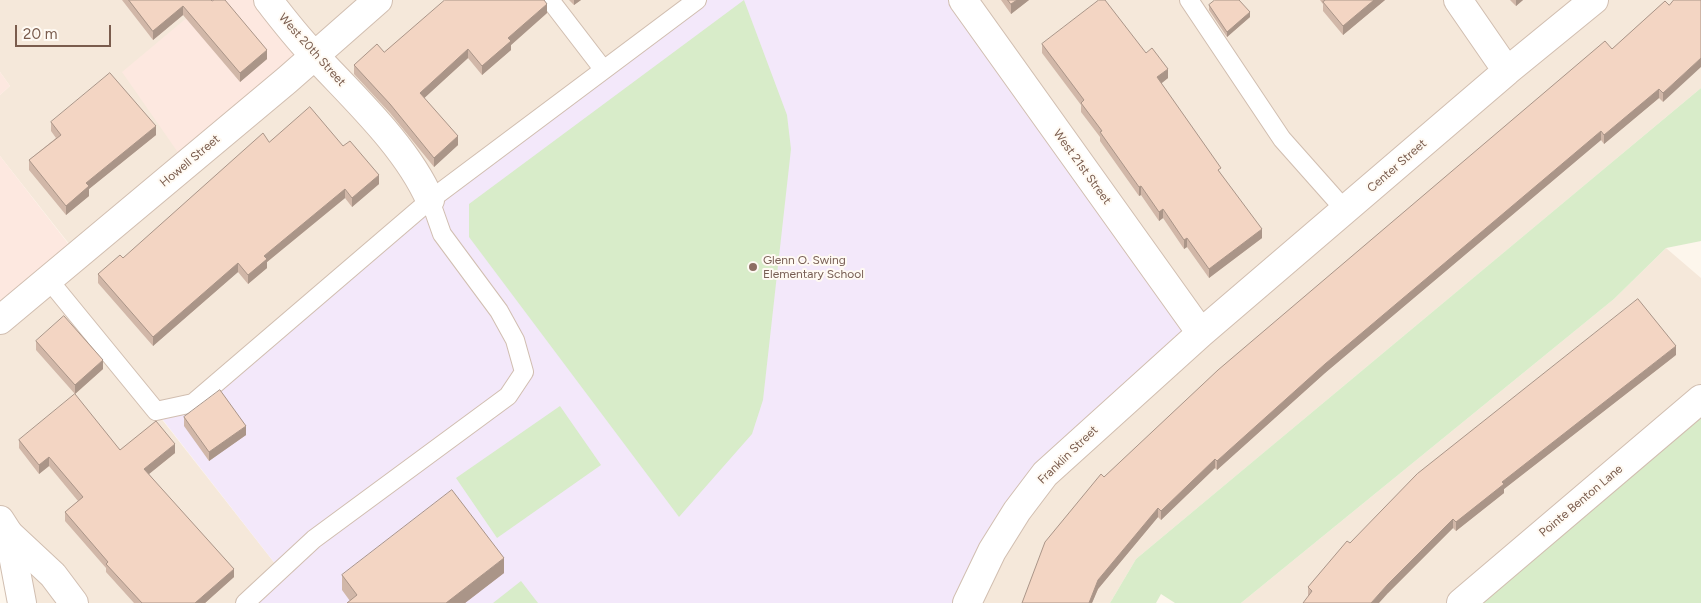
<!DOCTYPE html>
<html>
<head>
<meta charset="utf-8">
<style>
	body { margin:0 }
	#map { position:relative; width:1701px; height:603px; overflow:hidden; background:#fdf6ec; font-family:Figtree,sans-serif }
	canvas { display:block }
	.scale { position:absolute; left:15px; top:25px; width:96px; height:22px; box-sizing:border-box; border:2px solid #7a5c4d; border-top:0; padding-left:6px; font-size:15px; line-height:18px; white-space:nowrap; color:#7a5c4d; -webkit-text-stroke:4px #fffaf3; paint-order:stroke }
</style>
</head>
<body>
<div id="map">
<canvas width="1701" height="603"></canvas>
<div class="scale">20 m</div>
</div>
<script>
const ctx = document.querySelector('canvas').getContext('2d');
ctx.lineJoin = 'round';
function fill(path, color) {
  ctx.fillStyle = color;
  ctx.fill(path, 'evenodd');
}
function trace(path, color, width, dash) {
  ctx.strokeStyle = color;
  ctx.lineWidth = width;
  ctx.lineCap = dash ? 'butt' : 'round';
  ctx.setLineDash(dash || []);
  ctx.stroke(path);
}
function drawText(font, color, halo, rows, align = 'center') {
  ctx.font = font + ' Figtree,sans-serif';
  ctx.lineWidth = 4;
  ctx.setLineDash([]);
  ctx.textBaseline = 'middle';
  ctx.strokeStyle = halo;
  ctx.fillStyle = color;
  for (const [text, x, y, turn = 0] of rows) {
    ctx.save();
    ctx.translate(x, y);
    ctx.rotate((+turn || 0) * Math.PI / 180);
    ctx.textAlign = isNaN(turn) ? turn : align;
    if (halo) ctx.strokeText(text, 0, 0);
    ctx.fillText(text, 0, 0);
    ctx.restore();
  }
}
const residential = new Path2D(`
	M0,0h697l-504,403 -37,9 124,158 -35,33h-223l-22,-83v-200l77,-66 -77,-98v-61l10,-9 -10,-14z
	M963,0h738v88l-565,471 -26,44h-143z
	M1666,248l35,30v121l-240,204h-220l373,-304z`);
const commercial = new Path2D(`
	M208,0h60l45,55 -127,109 -64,-92z
	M0,72l10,14 -10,9z
	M0,156l77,99 -77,64z`);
const education = new Path2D(`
	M697,0h266l238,333 -156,141 -78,129h-722l35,-33 -124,-159 37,-8 237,-203z`);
const green = new Path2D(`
	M744,0l43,115 4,34 -28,251 -11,34 -73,83 -210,-280v-33z
	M1701,88v153l-35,7 -52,51 -373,304h-66l-14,-9 -5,9h-46l26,-44z
	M1701,399v204h-240z
	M560,406l41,59 -104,73 -41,-60z
	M521,581l17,22h-45z`);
const service = new Path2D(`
	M550,0l53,69
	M1189,0l93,139 63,71
	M48,279l108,132 37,-8 237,-203 267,-200
	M245,603l69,-64 194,-143 16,-24 -9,-32 -16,-29 -57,-77 -12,-34`);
const minor = new Path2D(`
	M268,0c15,19 30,39 47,56 39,42 92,91 115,144
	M963,0l238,333
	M1458,0l49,71
	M0,320l287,-240 91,-80
	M9,534l44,41 21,28
	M967,603l25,-52 25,-40 28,-37 156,-141 306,-262 87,-71
	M1461,603l240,-204`);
const tertiary = new Path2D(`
	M0,520l9,14 13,69`);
const wall = new Path2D(`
	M122,0h89l56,59 -27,23 -57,-67 -30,25z
	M569,0h12l-7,5z
	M1001,0h28l-18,14z
	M1320,0h65l-42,35 -20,-24v-7z
	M1510,0h13l-7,6z
	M1665,1l-2,101 -4,-4 -55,46 -3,-4 -276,233 -108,97 -2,-2 -54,52 -3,-3 -60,72 -6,14h-70l82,-126 508,-428z
	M1209,5l41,12 -23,20 -18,-27z
	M547,13l-36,32v5l-29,25 -14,-17 -44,40 34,47 -24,22 -44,-54 -36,-39v-9l30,-13z
	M1042,44l104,9 22,25 -7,5 60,91 41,64 -53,40 -22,-31 -3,2 -21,-31 -4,3 -18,-26 -2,1 -39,-55v-4l-19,-25v-7l-39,-52z
	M51,122l105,13 -67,54v7l-23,19 -37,-45v-10l27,-22 -5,-7z
	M269,142l74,4 36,38 -27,23 -7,-9 -78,64v6l-19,16 -10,-12 -85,74 -55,-63v-9l25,-16z
	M36,341l67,28 -28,25 -39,-44z
	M1676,355l-172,134v4l-48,38 -3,-3 -65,65 -80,3v-9l42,-44z
	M184,417l62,18 -37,26 -25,-35z
	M19,440l101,10 55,3 -26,21 85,103 -29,26h-71l-28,-31v-4l-41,-47v-9l13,-11 -29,-35 -10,8 -20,-26z
	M504,573l-39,30h-118l3,-2 -8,-11v-15z`);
const shadedWall = new Path2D(`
	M574,0h7l-7,5z
	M1017,0h12l-18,14v-10z
	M1374,0h11l-42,35v-9z
	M1516,0h7l-7,6z
	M547,4v9l-36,32v5l-29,25v-9l26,-28z
	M183,6v9l-30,25v-9z
	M1250,12v5l-23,20v-5z
	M468,49v9l-48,44v-9z
	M267,50v9l-27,23v-9z
	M1701,58v9l-38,35v-9z
	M1168,69v9l-11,9v-10z
	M1659,89v9l-55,46v-9z
	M156,126v9l-67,54v7l-23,19v-9l20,-23z
	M1601,131v9l-276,233 -108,97v-9l108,-97z
	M458,136v9l-24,22v-9z
	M379,175v9l-27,23v-9z
	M1141,186v9l-2,1v-9z
	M345,189v9l-78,64v6l-19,16v-9l16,-19z
	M1163,209v9l-4,3v-9z
	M1262,229v9l-53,40v-9z
	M1187,238v9l-3,2v-9z
	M238,263v9l-85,74v-9z
	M1676,346v9l-172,134v4l-48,38v-9l46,-40z
	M103,360v9l-28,25v-9z
	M246,426v9l-37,26v-9z
	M175,444v9l-31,25v-9z
	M49,457v9l-10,8v-9z
	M1215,459v9l-54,52v-9z
	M1158,508v9l-60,72 -6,14h-3l9,-23z
	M1453,519v9l-65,65 -9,10h-8l17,-19z
	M504,558v15l-39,30h-19z
	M234,569v8l-29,26h-10z`);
const building = new Path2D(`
	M129,0h82l1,1 2,-1h11l42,50 -27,23 -57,-67 -30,25z
	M445,0h99l3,4 -39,34 3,3 -29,25 -14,-17 -48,44 38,43 -24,22 -44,-54 -36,-39 23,-21 7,8z
	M1008,0h9l-6,4z
	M1099,0h6l41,53 6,-5 16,21 -11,8 64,91 -3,2 44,59 -53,40 -22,-31 -3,2 -21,-31 -4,3 -18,-26 -2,1 -39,-55 2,-1 -21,-28 3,-3 -42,-56z
	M1215,0h24l11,12 -23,20 -18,-27z
	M1326,0h48l-31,26 -20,-24z
	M1674,0h27v58l-38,35 -4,-4 -55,46 -3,-4 -276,233 -108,97 -2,-2 -54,52 -3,-3 -60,72 -9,23h-67l23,-61 56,-68 3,3 114,-107 387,-329 7,8 53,-48 4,4z
	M110,73l46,53 -70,57 3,3 -23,20 -37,-46 32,-25 -10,-13z
	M310,107l33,39 7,-5 29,34 -27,23 -7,-9 -81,67 3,3 -19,16 -10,-12 -85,74 -55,-63 22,-19 3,3 140,-125 6,9z
	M1638,299l38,47 -174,136 2,2 -48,38 -3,-3 -65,65 -17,19h-68l9,-12 -4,-4 39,-46 3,2 67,-69z
	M64,316l39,44 -28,25 -39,-44z
	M220,390l26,36 -37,26 -25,-35z
	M75,394l45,56 36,-29 19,23 -31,25 90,100 -39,34h-53l-36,-39 2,-2 -43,-50 18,-15 -34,-40 -10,8 -20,-25z
	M452,490l52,68 -58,45h-99l10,-8 -15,-20z`);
const markers = [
	[753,267,5,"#8d6e63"]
];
const streetNames = [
	["West 20th Street",312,50,48],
	["Howell Street",190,161,-40],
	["Center Street",1397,166,-41],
	["West 21st Street",1082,167,54],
	["Franklin Street",1068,455,-44],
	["Pointe Benton Lane",1581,501,-40]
];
const educationNames = [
	["Glenn O. Swing",763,260],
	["Elementary School",763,274]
];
fill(residential, '#f5e8da');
fill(commercial, '#fde8e0');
fill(education, '#f3e8fa');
fill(green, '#d8ecc9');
trace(service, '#d1beb0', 20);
trace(minor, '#d1beb0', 30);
trace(tertiary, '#d1beb0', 30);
trace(service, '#fff', 18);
trace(minor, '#fff', 28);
trace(tertiary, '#fff', 28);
fill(wall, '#d1b7a8');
fill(shadedWall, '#aa9588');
fill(building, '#f3d5c3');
trace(building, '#aa9588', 1);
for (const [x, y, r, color] of markers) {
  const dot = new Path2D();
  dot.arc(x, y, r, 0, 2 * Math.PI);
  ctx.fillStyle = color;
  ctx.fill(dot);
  trace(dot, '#fffaf3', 2);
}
drawText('12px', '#7a5c4d', '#fffaf3', streetNames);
drawText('12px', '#785e54', '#fffaf3', educationNames, 'left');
</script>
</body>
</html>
